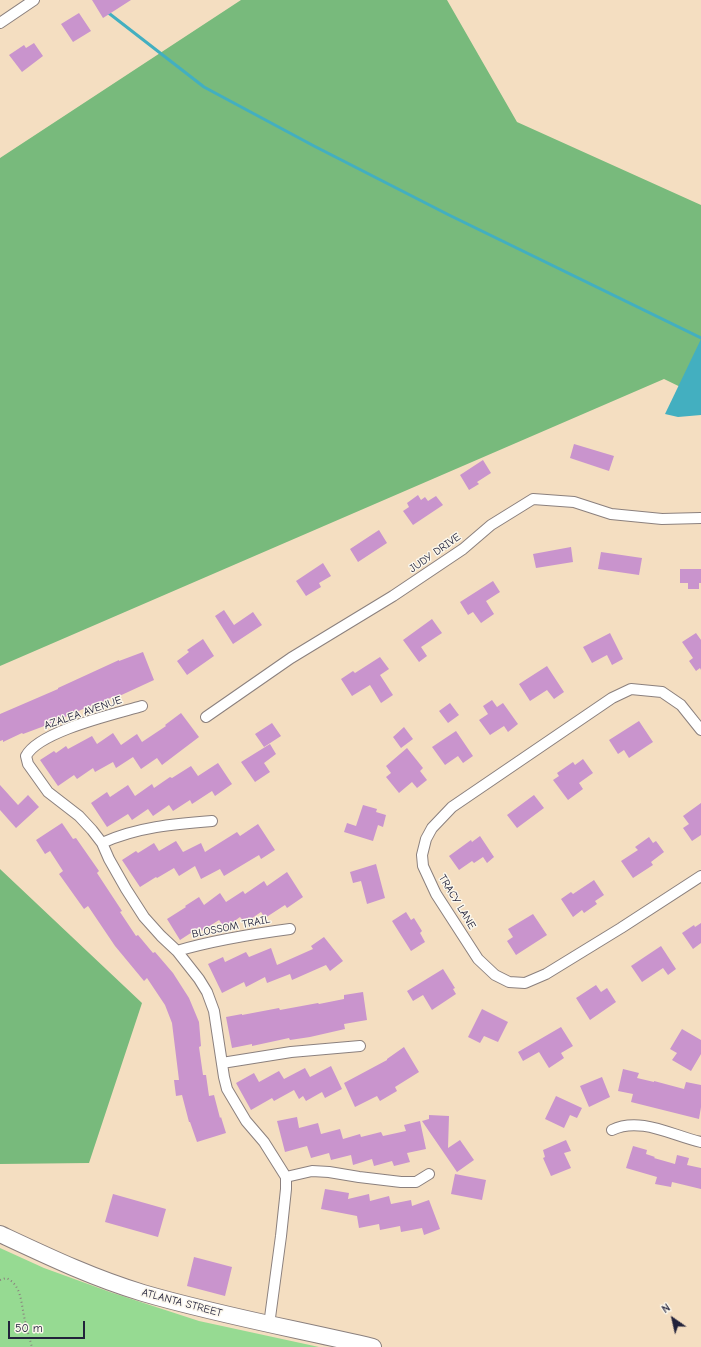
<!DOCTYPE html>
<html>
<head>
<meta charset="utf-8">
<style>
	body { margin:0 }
	#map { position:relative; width:701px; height:1347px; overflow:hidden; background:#f4dec1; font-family:"Comic Neue",sans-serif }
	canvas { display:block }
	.north { position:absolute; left:653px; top:1299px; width:40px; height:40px; -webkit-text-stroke:3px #fbf7ec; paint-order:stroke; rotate:326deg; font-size:11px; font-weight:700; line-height:16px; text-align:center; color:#22223b }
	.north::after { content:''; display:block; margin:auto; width:14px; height:18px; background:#22223b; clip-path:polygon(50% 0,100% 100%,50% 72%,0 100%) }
	.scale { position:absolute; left:8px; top:1321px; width:77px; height:18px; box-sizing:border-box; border:2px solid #22223b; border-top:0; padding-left:5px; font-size:12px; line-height:14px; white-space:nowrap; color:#22223b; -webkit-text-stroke:3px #fbf7ec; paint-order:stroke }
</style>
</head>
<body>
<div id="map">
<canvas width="701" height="1347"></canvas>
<div class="north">N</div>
<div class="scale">50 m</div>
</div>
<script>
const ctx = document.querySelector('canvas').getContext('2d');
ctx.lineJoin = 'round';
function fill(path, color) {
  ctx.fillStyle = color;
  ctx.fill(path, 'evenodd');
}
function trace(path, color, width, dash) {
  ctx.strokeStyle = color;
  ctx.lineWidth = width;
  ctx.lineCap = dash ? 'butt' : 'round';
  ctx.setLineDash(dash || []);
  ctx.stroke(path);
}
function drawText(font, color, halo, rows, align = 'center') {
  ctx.font = font + ' "Comic Neue",sans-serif';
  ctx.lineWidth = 3;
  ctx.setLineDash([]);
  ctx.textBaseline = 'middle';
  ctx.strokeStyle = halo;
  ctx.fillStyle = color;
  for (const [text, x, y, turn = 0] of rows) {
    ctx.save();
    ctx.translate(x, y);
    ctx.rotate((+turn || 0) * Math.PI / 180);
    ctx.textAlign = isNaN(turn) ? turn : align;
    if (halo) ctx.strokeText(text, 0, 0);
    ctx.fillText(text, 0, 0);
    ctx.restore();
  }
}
const green = new Path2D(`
	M0,1248l44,20 66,24 89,29 120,26h-319z`);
const forest = new Path2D(`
	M241,0h206l70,122 184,83v192l-37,-18 -664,287v-508z
	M0,869l142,134 -53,160 -89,1z`);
const water = new Path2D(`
	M701,339v76l-23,2 -13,-3z`);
const stream = new Path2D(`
	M106,11l98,76 110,59 135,69 252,123`);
const building = new Path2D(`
	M92,0h39l-28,18z
	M79,13l12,18 -18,11 -12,-18z
	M34,43l9,13 -21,16 -13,-17 15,-10 2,3z
	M574,444l40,12 -5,15 -39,-13z
	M483,460l8,13 -14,9 2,2 -10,6 -9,-15z
	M418,495l3,5 4,-3 3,4 8,-5 7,9 -30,20 -10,-14 6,-4 -2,-4z
	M379,530l8,13 -29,19 -8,-13z
	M571,547l2,15 -37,6 -3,-14z
	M601,552l41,6 -3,17 -41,-6z
	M323,563l8,13 -12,7 2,4 -15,9 -10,-15z
	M680,569h21v14h-2v6h-11v-6h-8z
	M493,581l7,11 -14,9 8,13 -13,9 -8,-11 -5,3 -8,-13z
	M224,610l10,15 19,-13 9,13 -29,19 -18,-28z
	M432,619l10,14 -21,14 6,9 -8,6 -16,-22z
	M610,633l13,26 -11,6 -5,-10 -15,8 -9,-16z
	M696,633l5,7v30l-1,-2 -4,3 -7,-10 4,-3 -11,-16z
	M203,639l11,17 -27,19 -10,-14 12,-9 -2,-2z
	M143,652l11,28 -39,18 -1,-2 -21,11 -1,-2 -45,20 -24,9 -1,-1 -19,9v-2l-3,1v-27l58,-25v-1l61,-28v1z
	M380,657l9,12 -9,6 13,20 -12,8 -11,-18 -18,11 -11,-17 12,-8 2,2z
	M547,666l17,26 -10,7 -7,-9 -17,11 -11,-17z
	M492,700l5,7 6,-4 15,21 -10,8 -4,-6 -14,9 -11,-15 9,-6 -5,-8z
	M450,703l9,12 -11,8 -9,-12z
	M181,713l18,24 -37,28 -5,-7 -16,11 -8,-12 -17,11 -3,-6 -18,10 -2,-4 -16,11 -3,-4 -16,11 -18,-26 14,-9 2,2 10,-7 2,3 24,-13 5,8 16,-11 8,12 16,-11 5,8 24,-16 -1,-1z
	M639,721l14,21 -24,16 -5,-8 -6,4 -9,-14z
	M272,723l9,13 -17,11 -9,-13z
	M404,727l9,12 -12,9 -8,-11z
	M456,731l17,25 -10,7 -5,-7 -13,9 -13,-18z
	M270,744l6,10 -12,9 6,9 -15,10 -14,-20z
	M407,748l16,20 -3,3 7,9 -10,8 -5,-6 -13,11 -13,-16 5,-4 -5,-7z
	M583,759l10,14 -14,10 4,6 -15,11 -15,-20 6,-4 -2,-3 16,-11 2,3z
	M218,763l14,21 -17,12 -3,-5 -20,13 -2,-4 -17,11 -4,-6 -16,11 -5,-7 -16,11 -4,-6 -21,13 -16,-24 16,-11 3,5 18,-12 7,11 17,-12 2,4 16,-11 2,1 19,-12 7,10z
	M0,785l18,20 10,-10 11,12 -23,21 -16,-18z
	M534,795l10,13 -27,20 -10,-13z
	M701,803v32l-9,6 -9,-13 6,-4 -6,-8z
	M363,805l14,4 -1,3 10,3 -3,12 -5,-2 -5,16 -29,-9 3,-9 9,3z
	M62,823l11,16 3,-1 23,33 -2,2 25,38 -2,1 16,24 2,-1 15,18 2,-1 18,21 16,25 10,24 2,24 -2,1 4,28h3l3,21 5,-1 6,23 1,-1 5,16 -29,9 -7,-20h-1l-7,-27 -6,1 -2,-16h5l-7,-57 -7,-18 -18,-27 -3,3 -29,-35 -27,-40 -4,3 -25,-35 4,-3 -13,-20 -5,3 -9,-14z
	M258,824l17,26 -14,9 -2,-4 -35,21 -4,-7 -19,10 -6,-13 -16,10 -5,-8 -17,10 -1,-1 -16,10 -18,-27 14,-9 2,2 16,-10 5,8 17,-10 7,11 18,-9 4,9 32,-20 3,4z
	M480,836l14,21 -7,6 -4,-6 -9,6 -2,-2 -13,9 -10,-14 22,-16 1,2z
	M649,837l4,6 3,-2 8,11 -13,10 2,3 -20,13 -12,-17 17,-11 -3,-3z
	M376,864l9,34 -18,6 -6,-23 -8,2 -3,-11z
	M287,872l16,25 -16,11 -2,-3 -20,13 -4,-6 -16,11 -5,-6 -15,11 -6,-8 -17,11 -2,-4 -20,13 -13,-21 19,-12 -1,-1 14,-9 5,8 16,-12 6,9 17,-11 2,3 19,-13 3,5z
	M594,880l10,15 -9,6 2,3 -13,9 -2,-3 -9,7 -12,-18 10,-7 2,2z
	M406,912l5,8 3,-2 8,13 -2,2 5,9 -14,9 -19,-30z
	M533,914l14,21 -31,20 -9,-14 6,-4 -5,-8z
	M701,923v20l-8,6 -11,-16 12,-8 1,2z
	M324,937l19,24 -13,10 -4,-6 -34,15 -2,-6 -23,9 -2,-6 -19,10 -2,-5 -22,11 -14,-29 15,-7 2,5 21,-10 3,5 22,-9 6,17 36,-16 -2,-3z
	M661,946l15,23 -8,6 -5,-7 -21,14 -11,-16z
	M443,969l12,19 -2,1 3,5 -24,16 -9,-15 -10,6 -6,-10z
	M596,985l5,7 6,-4 9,14 -26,18 -14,-22z
	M363,992l4,28 -23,4 1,5 -35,8 -20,3 -1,-2 -37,8v-2l-20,4 -6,-31 16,-3v1l37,-7 1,2 38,-7 1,1 25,-5v-4z
	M482,1009l26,13 -10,20 -14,-6 -4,7 -12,-6z
	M561,1027l12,19 -12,7 3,5 -15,10 -10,-16 -16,9 -5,-9z
	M682,1029l19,11v14l-10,17 -19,-11 5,-7 -7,-4z
	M404,1047l15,25 -24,15 2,4 -17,10 -3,-5 -22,11 -11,-24 43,-23v-1z
	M331,1066l11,23 -17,9 -3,-6 -16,9 -3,-5 -4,3 -5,-9 -20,11 -2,-3 -21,12 -15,-27 18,-10 5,9 20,-11 5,8 21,-11 5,9z
	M623,1069l16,4 -2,5 17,4v-1l30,8 2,-7 15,3v22l-2,12 -68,-17 2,-8 -15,-3z
	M602,1077l8,20 -21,10 -9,-21z
	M556,1096l26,12 -5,10 -7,-3 -6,13 -19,-9z
	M429,1115l20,1 -1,32 12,-8 14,20 -17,12 -35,-51 7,-2z
	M297,1117l2,11 19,-5 3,11 19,-5 3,10 17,-5 1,3 20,-5 2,4 23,-5 -2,-6 16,-4 6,28 -19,4 3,9 -16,4 -2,-5 -18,5 -2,-7 -19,6 -2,-10 -20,5 -2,-7 -18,5 -4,-12 -22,6 -8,-31z
	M566,1140l5,11 -7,2 7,15 -20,8 -8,-18 2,-1 -2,-7z
	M633,1146l14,4 -1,4 9,3 -1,1 21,6 2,-9 12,3 -2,7 14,3v21l-29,-7 -1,5 -16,-3 2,-7 -31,-9z
	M455,1174l31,6 -4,20 -31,-6z
	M325,1189l24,4 -1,6 21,-5 1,7 19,-5 2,8 20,-4 1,6 17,-6 11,29 -16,6 -2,-7 -21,4 -1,-6 -20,4 -1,-6 -20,4 -2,-12 -36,-7z
	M113,1194l53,15 -8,28 -53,-15z
	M194,1257l38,10 -7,29 -38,-10z`);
const path = new Path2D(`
	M0,1280l6,-2c15,6 15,24 18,38 2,10 5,21 8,31`);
const street = new Path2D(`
	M0,23l34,-23
	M142,706c-27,8 -103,25 -116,50l2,8 20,28 31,24 13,14 10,13 7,16 17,30 18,28 17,19 16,15 22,28 8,13 7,19 10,66 3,12 19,32 18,21 22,35v12l-5,47 -12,89
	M206,717l85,-59 102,-62 70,-47 28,-24 42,-26 41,3 37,12 51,5 39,-1
	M701,730l-20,-25 -19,-13 -31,-3 -19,9 -160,109 -20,21 -6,11 -4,16 1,11 13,28 42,65 17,16 14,7 16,1 21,-9 75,-46 80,-52
	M102,843c35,-16 72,-19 110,-22
	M177,951c37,-11 75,-17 113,-22
	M222,1063l69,-11 69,-6
	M612,1130c28,-14 61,6 89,12
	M286,1177l26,-6 17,1 30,5 42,5h15l13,-8`);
const primary = new Path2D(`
	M0,1234c47,22 93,44 143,59 75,22 153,36 230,54`);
const streetNames = [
	["JUDY DRIVE",435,553,-35],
	["AZALEA AVENUE",83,713,-19],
	["TRACY LANE",457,902,59],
	["BLOSSOM TRAIL",231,927,-11],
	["ATLANTA STREET",182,1303,15]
];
fill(green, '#96da92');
fill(forest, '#78ba7c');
fill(water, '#43afc0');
trace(stream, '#43afc0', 3);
fill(building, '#c994cd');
trace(street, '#8b807e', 12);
trace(primary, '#8b807e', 18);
trace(path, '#8b807e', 2, [1, 3]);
trace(street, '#fff', 10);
trace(primary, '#fff', 16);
drawText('11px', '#22223b', '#fbf7ec', streetNames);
</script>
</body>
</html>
